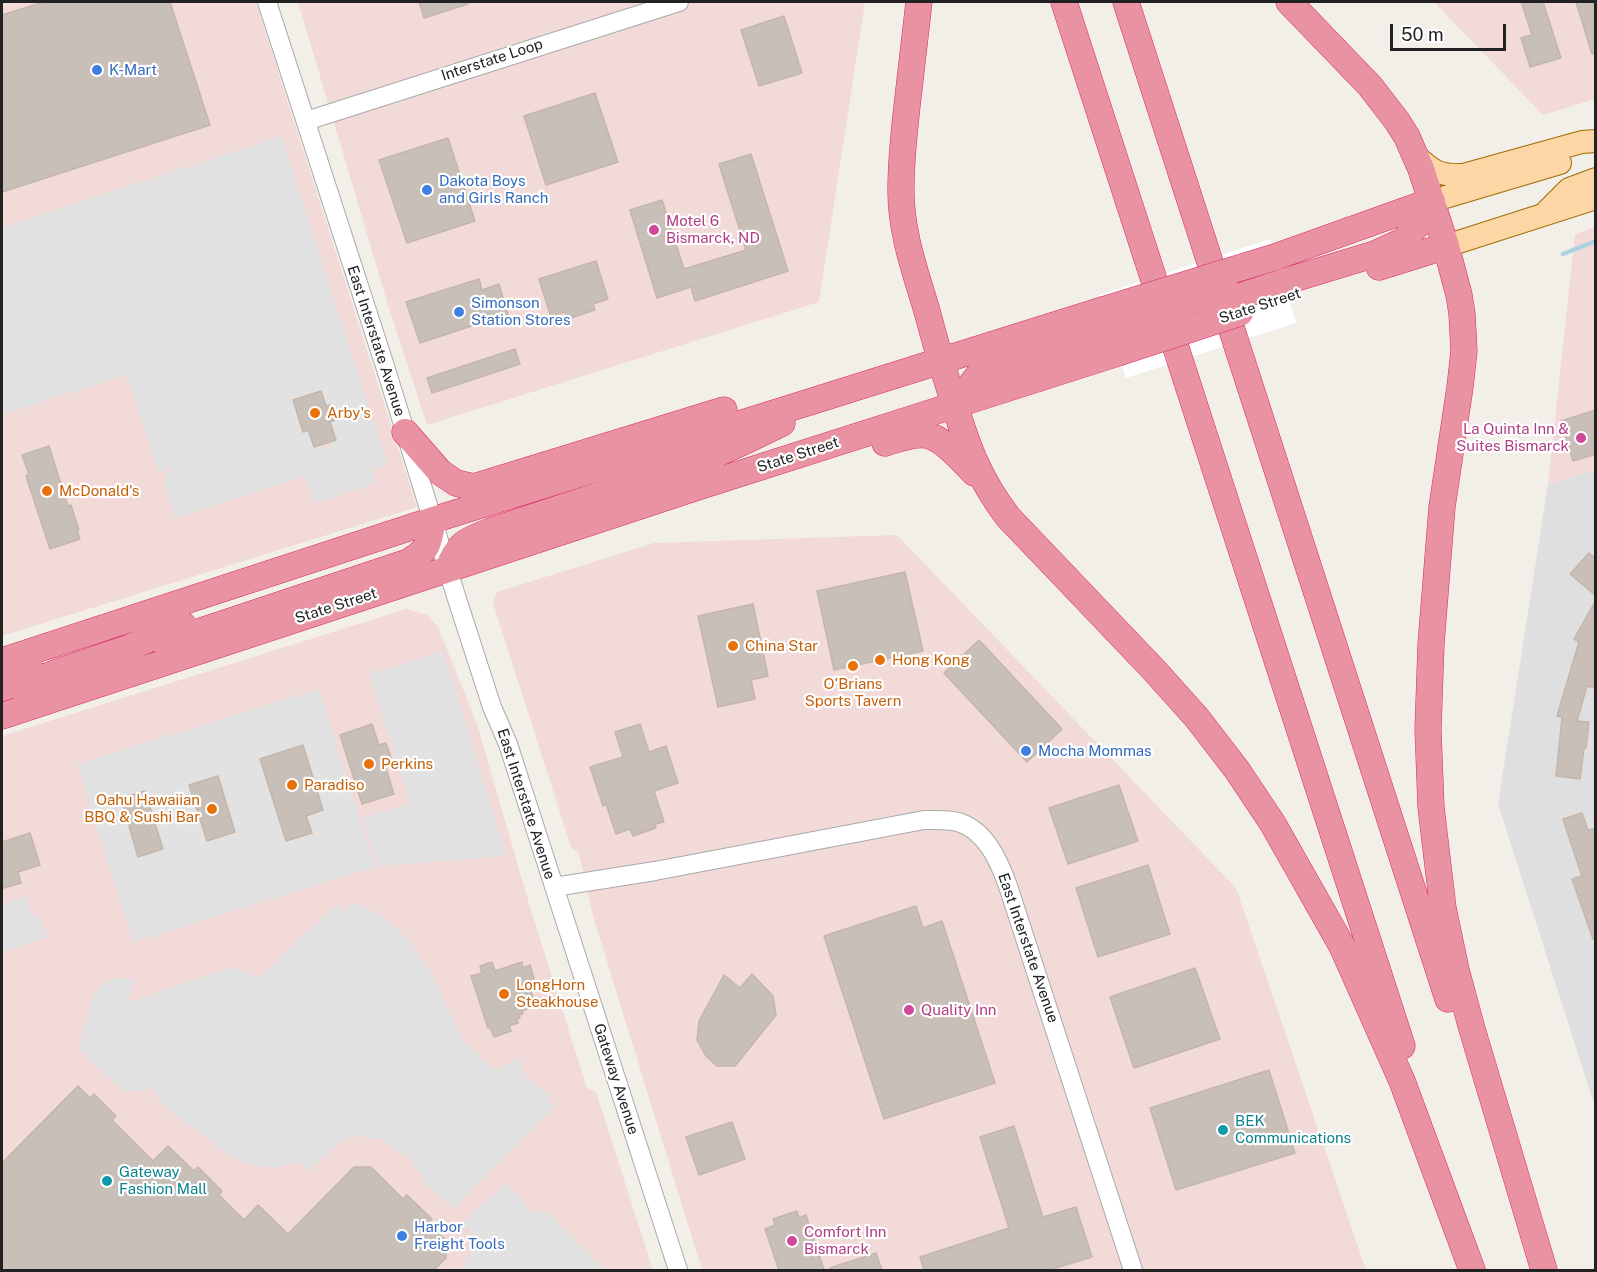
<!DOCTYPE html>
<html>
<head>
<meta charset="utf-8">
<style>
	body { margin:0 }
	#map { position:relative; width:1597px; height:1272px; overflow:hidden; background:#f2efe9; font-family:"Public Sans",sans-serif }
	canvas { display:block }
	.frame { position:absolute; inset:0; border:3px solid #222; pointer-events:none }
	.scale { position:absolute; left:1390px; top:24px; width:116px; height:27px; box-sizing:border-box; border:3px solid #222; border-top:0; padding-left:8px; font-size:18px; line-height:21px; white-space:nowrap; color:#222; -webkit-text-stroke:4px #fff; paint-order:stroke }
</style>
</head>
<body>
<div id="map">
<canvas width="1597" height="1272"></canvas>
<div class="frame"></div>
<div class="scale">50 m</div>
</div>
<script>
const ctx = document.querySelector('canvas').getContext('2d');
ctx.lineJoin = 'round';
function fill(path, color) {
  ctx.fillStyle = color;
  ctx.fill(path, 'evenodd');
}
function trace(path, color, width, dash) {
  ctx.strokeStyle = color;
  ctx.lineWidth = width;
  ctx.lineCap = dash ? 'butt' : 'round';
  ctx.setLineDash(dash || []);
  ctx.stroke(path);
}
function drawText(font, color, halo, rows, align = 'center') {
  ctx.font = font + ' "Public Sans",sans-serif';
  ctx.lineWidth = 4.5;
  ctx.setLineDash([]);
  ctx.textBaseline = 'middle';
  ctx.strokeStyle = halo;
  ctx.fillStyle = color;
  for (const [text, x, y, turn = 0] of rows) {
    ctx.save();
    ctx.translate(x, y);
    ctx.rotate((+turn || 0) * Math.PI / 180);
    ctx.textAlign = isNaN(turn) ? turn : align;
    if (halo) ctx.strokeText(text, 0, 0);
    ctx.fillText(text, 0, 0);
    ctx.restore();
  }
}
const residential = new Path2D(`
	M1595,470v637l-97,-303 50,-320z`);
const commercial = new Path2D(`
	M2,2h254l161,505 -415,129z
	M298,2h567l-46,300 -392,123 -38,-117z
	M1434,2h161v97l-52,16z
	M1595,227v243l-47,14 27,-250z
	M897,535l339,353 130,382h-664l-109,-354 -14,-62 -8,-7 -78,-244 4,-11 157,-49z
	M406,609l21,6 11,12 39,97 53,183 57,181 9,4 57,178h-651v-534z`);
const parking = new Path2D(`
	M281,136l107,329 -16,5 4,13 -61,20 -10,-27 -130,42 -12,-39 7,-10 -1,-4 -8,8 -4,-4 -30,-95 -125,41v-187zM321,391l5,15 4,-1 5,15 -4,2 5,18 -6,2 1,5 -6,2 -3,-5 -8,3 -6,-17 -5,1 -10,-31z
	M443,651l64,205 -129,10 -16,-48 48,-15 -41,-129z
	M319,689l56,178 -242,75 -56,-178zM303,745l20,65 -17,6 5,17 -25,8 -26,-82zM218,776l17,56 -28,9 -17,-56zM145,791l18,58 -24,8 -18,-59z
	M26,897l5,14 12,12 5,14 -46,15v-48z
	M339,902l3,9 13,-9 25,13 27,23 25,36 29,63 34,34 24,-14 6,18 15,14 11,5 -5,7 11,4 -103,104 -31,-27 -3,-12h-6l-2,-9 -30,-22 -23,-3 -16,3 -36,33 -6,-10 -28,6 -24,-4 -20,-9 -66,-49 -11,-17 -27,3 -47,-43 15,-53 12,-14 19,-5 11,3 -8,23 106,-36 26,11z
	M507,1182l23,29 18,1 57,58h-145l19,-31 -16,-16z`);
const pier = new Path2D(`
	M1270,239l26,84 -170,55 -27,-83z`);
const stream = new Path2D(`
	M1563,254l33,-13`);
const building = new Path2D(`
	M44,2h126l40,123 -208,67v-177z
	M419,2h49v2l-44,14z
	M1530,2h13l18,56 -31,9 -9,-29 11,-3 -10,-31z
	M1576,2h16l4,10v41l-4,1z
	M784,16l18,57 -43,13 -18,-56z
	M595,93l23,69 -72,23 -22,-69z
	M448,138l27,83 -68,22 -28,-83z
	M751,154l37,117 -93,30 -4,-14 -34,11 -27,-88 32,-10 22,69 62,-19 -27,-86z
	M596,261l12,38 -15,5 2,6 -27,9 -3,-7 -14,5 -12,-38z
	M479,279l3,11 17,-6 9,30 -88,29 -14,-41z
	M515,349l5,15 -88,29 -5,-15z
	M321,391l5,15 4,-1 5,15 -5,2 6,18 -22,7 -6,-17 -5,2 -10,-32z
	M1596,410v44l-23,7 -12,-40z
	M49,446l19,60 3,-1 8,25h-2l3,9 -30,10 -24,-73 3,-1 -7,-20z
	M1589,553l7,6v37l-26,-22z
	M905,572l18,79 -89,19 -17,-79z
	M1596,600v88l-9,-2 -10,35 12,1 -3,26h-2l-4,31 -24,-3 6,-59 -5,-1 22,-74 -5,-3z
	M753,604l15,72 -17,4 4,19 -37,8 -20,-91z
	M979,640l83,89 -35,33 -83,-89z
	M372,724l7,21 7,-2 7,20 -8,2 9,29 -32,10 -22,-69z
	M640,724l9,28 17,-6 12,37 -24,8 10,31 -9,2 1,4 -23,8 -3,-7 -14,5 -10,-30 -3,2 -13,-39 33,-10 -8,-25z
	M303,745l20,65 -17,6 6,17 -26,8 -26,-82z
	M218,776l17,56 -28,9 -18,-56z
	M1119,785l19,56 -70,23 -19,-56z
	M145,791l18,58 -25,8 -17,-59z
	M1582,813l6,17 8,-2v110l-3,1 -21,-60 10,-3 -19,-57z
	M30,833l10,32 -22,7 3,11 -17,5 -2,-8v-38z
	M1148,865l22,69 -72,23 -22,-69z
	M916,906l7,22 19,-7 53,162 -111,36 -60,-183z
	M492,962l3,9 27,-9 1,6 7,-3 5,17 -6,2 6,20 -9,3 1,2 -5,2 1,3 -4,1 1,3 -3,1 1,4 -9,3 2,5 -17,6 -4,-10 -2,1 -17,-52 11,-3 -2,-7z
	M1195,968l25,71 -86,29 -24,-71z
	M752,974l21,22 3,19 -41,51h-18l-11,-10 -9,-16 2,-19 25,-46 16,13z
	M1269,1070l26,83 -119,37 -26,-82z
	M78,1086l12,12 4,-4 22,22 -4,4 41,41 15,-15 26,25 4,-4 24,24 -3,4 25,25 14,-15 30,29 66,-67h17l32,32 4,-4 25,24 -4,4 17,16 1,19 -12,12h-432v-107z
	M732,1122l13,37 -46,16 -13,-38z
	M1014,1126l29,91 33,-10 16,50 -43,13h-125l-4,-13 89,-29 -29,-91z
	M797,1211l2,7 7,-3 18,55h-45l-14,-41 10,-4 -2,-6z
	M876,1253l6,17h-51l-1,-2z`);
const minor = new Path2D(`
	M267,2l117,361 73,236 35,108 16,37 170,526
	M306,121l373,-119
	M554,887l101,-16 269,-51c11,0 23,-1 34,2 27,8 40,37 49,61l126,387`);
const major = new Path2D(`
	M1415,155c18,16 23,21 48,20l119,-33 14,-1
	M1432,201l128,-38
	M1547,211l22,-22 27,-10
	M1446,246l150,-48`);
const highway = new Path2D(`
	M919,2c-4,34 -8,69 -12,104 -3,27 -6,54 -6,81 -1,43 14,84 26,124 8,31 17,61 27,92 14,45 25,76 54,114l146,153 43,48 40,52 36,54 69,122 60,135 70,189
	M1064,2l338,1044
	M1126,2l322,997
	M1289,2l81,84 27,35 10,16 14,32 25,77 13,49 3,19 2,37 -4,36 -18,120 -11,137 -3,86 3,77 12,101 13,62 16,59 72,241
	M1275,257l157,-56
	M1379,267l67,-21
	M1283,282l92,-28 28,-13 19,-21 10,-19
	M955,405l25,-32 15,-8 115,-36
	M405,432l35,40 16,11 18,4 250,-77
	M885,443c13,-4 28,-10 41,-8 16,2 37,26 48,38
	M448,569c10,-27 20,-29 45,-39l204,-67 48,-22 37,-18
	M167,646l34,-15 207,-69c22,-13 20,-18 25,-42
	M2,661l431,-141 670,-210
	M2,688c16,-5 20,-8 27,-24
	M26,696l12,-16 22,-9 68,-23 55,-23
	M2,716l699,-230 417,-133`);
const highwayBridge = new Path2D(`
	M1210,306l73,-24
	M1103,310l172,-53
	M1110,329l116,-39
	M1118,353l122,-40`);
const markers = [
	[97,70,6,"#3f7fe0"],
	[427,190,6,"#3f7fe0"],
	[654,230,6,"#d1479c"],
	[459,312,6,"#3f7fe0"],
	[315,413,6,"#e8710a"],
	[1581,438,6,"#d1479c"],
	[47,491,6,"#e8710a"],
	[733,646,6,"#e8710a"],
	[880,660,6,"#e8710a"],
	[853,666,6,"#e8710a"],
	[1026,751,6,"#3f7fe0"],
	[369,764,6,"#e8710a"],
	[292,785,6,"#e8710a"],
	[212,809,6,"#e8710a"],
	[504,994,6,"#e8710a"],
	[909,1010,6,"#d1479c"],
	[1223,1130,6,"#0f9aa8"],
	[107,1181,6,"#0f9aa8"],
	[402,1236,6,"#3f7fe0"],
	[792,1241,6,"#d1479c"]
];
const streetNames = [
	["Interstate Loop",492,60,-18],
	["State Street",1260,306,-18],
	["East Interstate Avenue",376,341,72],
	["State Street",798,455,-18],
	["State Street",336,606,-18],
	["East Interstate Avenue",526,804,72],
	["East Interstate Avenue",1028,948,71],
	["Gateway Avenue",616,1079,72]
];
const shopNames = [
	["K-Mart",109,70],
	["Dakota Boys",439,181],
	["and Girls Ranch",439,198],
	["Simonson",471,303],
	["Station Stores",471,320],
	["Mocha Mommas",1038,751],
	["Harbor",414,1227],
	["Freight Tools",414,1244]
];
const hotelNames = [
	["Motel 6",666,221],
	["Bismarck, ND",666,238],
	["La Quinta Inn &",1569,429,"right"],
	["Suites Bismarck",1569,446,"right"],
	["Quality Inn",921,1010],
	["Comfort Inn",804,1232],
	["Bismarck",804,1249]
];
const foodNames = [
	["Arby's",327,413],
	["McDonald's",59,491],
	["China Star",745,646],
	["Hong Kong",892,660],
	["O'Brians",853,684,"center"],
	["Sports Tavern",853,701,"center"],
	["Perkins",381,764],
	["Paradiso",304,785],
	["Oahu Hawaiian",200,800,"right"],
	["BBQ & Sushi Bar",200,817,"right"],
	["LongHorn",516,985],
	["Steakhouse",516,1002]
];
const cultureNames = [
	["BEK",1235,1121],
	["Communications",1235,1138],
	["Gateway",119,1172],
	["Fashion Mall",119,1189]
];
fill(residential, '#e0dfdf');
fill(commercial, '#f2dad9');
fill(parking, '#e2e2e2');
fill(pier, '#fff');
trace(stream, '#aad3df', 4.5);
fill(building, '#c7bfb8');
trace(building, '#c4b6ab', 1.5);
trace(minor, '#a9a9a9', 20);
trace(major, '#a06b00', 24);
trace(highway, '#dc2a67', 27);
trace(minor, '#fff', 18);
trace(major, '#fcd6a4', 22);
trace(highway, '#e892a2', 26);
trace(highwayBridge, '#dc2a67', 27, []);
trace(highwayBridge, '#e892a2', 26);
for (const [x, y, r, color] of markers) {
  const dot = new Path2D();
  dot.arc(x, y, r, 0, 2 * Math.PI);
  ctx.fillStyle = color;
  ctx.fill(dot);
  trace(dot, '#fff', 2);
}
drawText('15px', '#222', '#fff', streetNames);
drawText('15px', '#366cbe', '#fff', shopNames, 'left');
drawText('15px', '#b23c85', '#fff', hotelNames, 'left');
drawText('15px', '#c56008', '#fff', foodNames, 'left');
drawText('15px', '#0d838f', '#fff', cultureNames, 'left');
</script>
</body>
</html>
